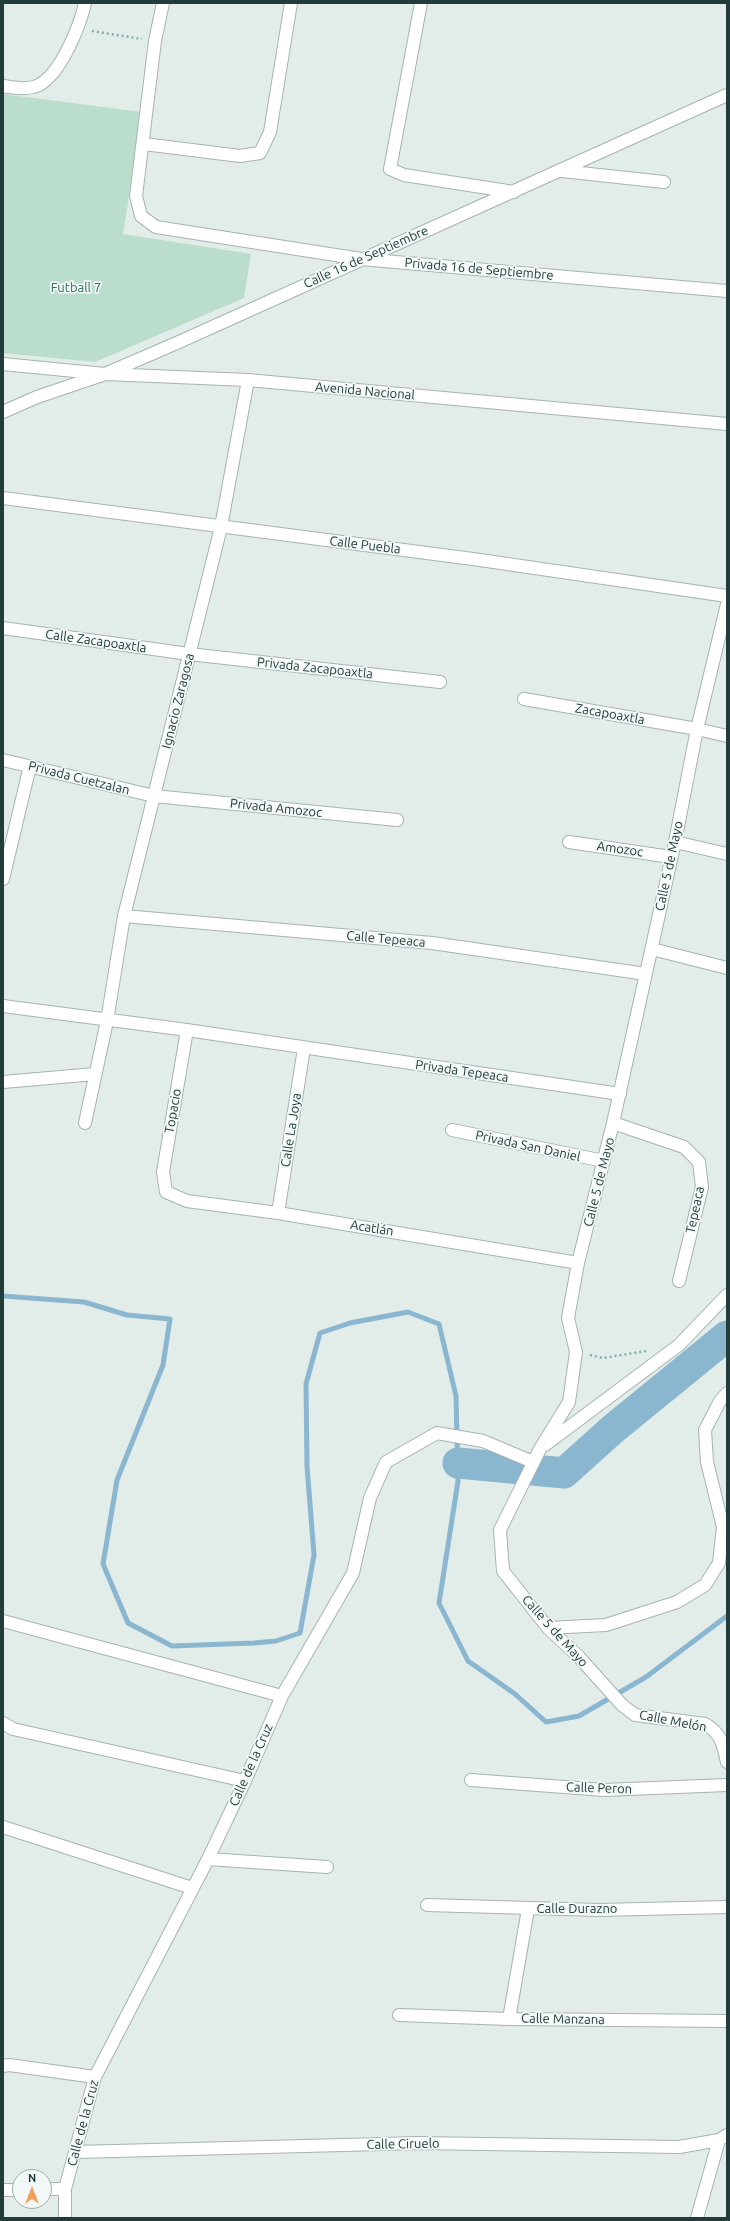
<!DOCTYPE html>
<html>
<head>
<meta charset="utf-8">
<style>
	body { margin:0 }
	#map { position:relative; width:730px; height:2221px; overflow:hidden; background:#e2ece9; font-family:Ubuntu,sans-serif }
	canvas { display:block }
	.frame { position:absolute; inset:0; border:4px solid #223c3b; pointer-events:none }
	.north { position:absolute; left:12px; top:2169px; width:40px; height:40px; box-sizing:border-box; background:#f2f8f7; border:1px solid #9fadac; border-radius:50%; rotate:0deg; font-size:11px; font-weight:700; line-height:16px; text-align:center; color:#223c3b }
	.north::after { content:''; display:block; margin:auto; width:14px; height:18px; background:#f0a05b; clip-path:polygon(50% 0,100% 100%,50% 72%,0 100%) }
</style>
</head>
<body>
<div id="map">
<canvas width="730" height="2221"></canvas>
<div class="frame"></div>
<div class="north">N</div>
</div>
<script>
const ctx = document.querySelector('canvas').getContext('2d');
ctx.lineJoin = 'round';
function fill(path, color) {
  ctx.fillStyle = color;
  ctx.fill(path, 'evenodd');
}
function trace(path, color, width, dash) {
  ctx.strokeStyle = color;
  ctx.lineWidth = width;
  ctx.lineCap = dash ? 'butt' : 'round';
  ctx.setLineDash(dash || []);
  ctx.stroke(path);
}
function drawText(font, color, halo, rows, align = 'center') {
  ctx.font = font + ' Ubuntu,sans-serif';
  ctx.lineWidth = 3.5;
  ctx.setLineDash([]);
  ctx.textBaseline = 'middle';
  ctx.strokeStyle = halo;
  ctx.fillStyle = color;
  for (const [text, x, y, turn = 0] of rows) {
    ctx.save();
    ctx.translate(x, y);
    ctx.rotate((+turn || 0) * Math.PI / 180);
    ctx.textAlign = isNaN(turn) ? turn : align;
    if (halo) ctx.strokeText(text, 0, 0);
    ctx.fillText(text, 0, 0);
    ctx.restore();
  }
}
const green = new Path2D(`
	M3,94l139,18 -19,122 128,20 -7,44 -149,64 -92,-9z`);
const stream = new Path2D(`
	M3,1296l81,6 43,13 43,4 -7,46 -46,115 -14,84 25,59 44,23 82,-3 22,-2 24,-8 14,-78 -7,-89 -1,-82 14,-51 30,-10 58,-11 31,12 17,72 2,85 -19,122 29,58 47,33 31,28 33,-6 67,-39 81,-61`);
const river = new Path2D(`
	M458,1463l106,10 49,-44 114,-93`);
const path = new Path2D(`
	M92,31l50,8
	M590,1355l13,3 43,-7`);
const minor = new Path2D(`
	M163,3l-8,38 -19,155 5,20 15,11 205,32 366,32
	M421,3l-31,166 14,6 110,17
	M3,86c12,2 25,4 36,-1 22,-12 41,-59 46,-82
	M144,144l96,12 20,-3 10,-21 21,-129
	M562,171l102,11
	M3,364l102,10 143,6 479,44
	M3,412l34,-15 68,-23 74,-32 548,-247
	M3,498l470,61 254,37
	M727,604l-30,125 -22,113 -62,281 -35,140 -10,55 8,34 -7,50 -29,47 -40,81 3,41 45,57 31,29 43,48 13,10 70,9c16,9 18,20 22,38
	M3,628l186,26 251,28
	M524,699l173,30 30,7
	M3,760l151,36 243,24
	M569,842l102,15
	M675,842l52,12
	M3,879l27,-113
	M124,916l308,27 214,31
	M652,949l75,19
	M3,1006l184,24 433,64
	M187,1030l-24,142 3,20 21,9 91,12 300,50
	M3,1082l92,-8
	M85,1123l22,-102 17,-105 97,-389 27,-147
	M613,1123l71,24 15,15 3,25 -23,94
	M452,1130l152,31
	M278,1213l26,-165
	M545,1445l134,-100 48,-50
	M3,1621l279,75
	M548,1628l58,-3 71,-23 28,-17 14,-22 4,-36 -16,-65 -2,-32 15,-29 7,-8
	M3,1723l10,6 232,52
	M471,1780l133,10 123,-5
	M3,1827l189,61
	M208,1859l119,8
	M427,1905l172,5 128,-3
	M399,2015l110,4 218,2
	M509,2019l19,-110
	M3,2066l6,-1 86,12
	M76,2152l343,-9 260,4 40,-7 8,-5
	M44,2189h21
	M3,2190h17
	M65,2218v-29l30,-112 113,-218 37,-78 37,-85 71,-123 17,-75 16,-36 51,-29 46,8 50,21
	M697,2218l22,-78`);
const streetNames = [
	["Calle 16 de Septiembre",366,257,-24],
	["Privada 16 de Septiembre",479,269,5],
	["Avenida Nacional",365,391,5],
	["Calle Puebla",365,545,7],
	["Calle Zacapoaxtla",96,641,8],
	["Privada Zacapoaxtla",315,668,6],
	["Ignacio Zaragosa",178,701,-76],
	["Zacapoaxtla",610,714,10],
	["Privada Cuetzalan",79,778,14],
	["Privada Amozoc",276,808,6],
	["Amozoc",620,849,8],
	["Calle 5 de Mayo",669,866,-78],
	["Calle Tepeaca",386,939,5],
	["Privada Tepeaca",462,1071,8],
	["Topacio",173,1111,-80],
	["Calle La Joya",291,1130,-81],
	["Privada San Daniel",528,1146,12],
	["Calle 5 de Mayo",599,1182,-76],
	["Tepeaca",695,1210,-78],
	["Acatlán",372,1228,9],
	["Calle 5 de Mayo",555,1631,48],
	["Calle Melón",673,1721,11],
	["Calle de la Cruz",251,1765,-66],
	["Calle Peron",599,1788,2],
	["Calle Durazno",577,1909],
	["Calle Manzana",563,2019,1],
	["Calle de la Cruz",83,2123,-75],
	["Calle Ciruelo",403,2144,-1]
];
const parkNames = [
	["Futball 7",76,288]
];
fill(green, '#bbddcb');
trace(stream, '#8ab6d0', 5);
trace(river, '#8ab6d0', 31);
trace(minor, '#a5b4b1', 14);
trace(path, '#82afab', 2.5, [2, 3]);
trace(minor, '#fff', 12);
drawText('13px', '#223c3b', '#f2f8f7', streetNames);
drawText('13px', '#2d7357', '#f2f8f7', parkNames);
</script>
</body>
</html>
